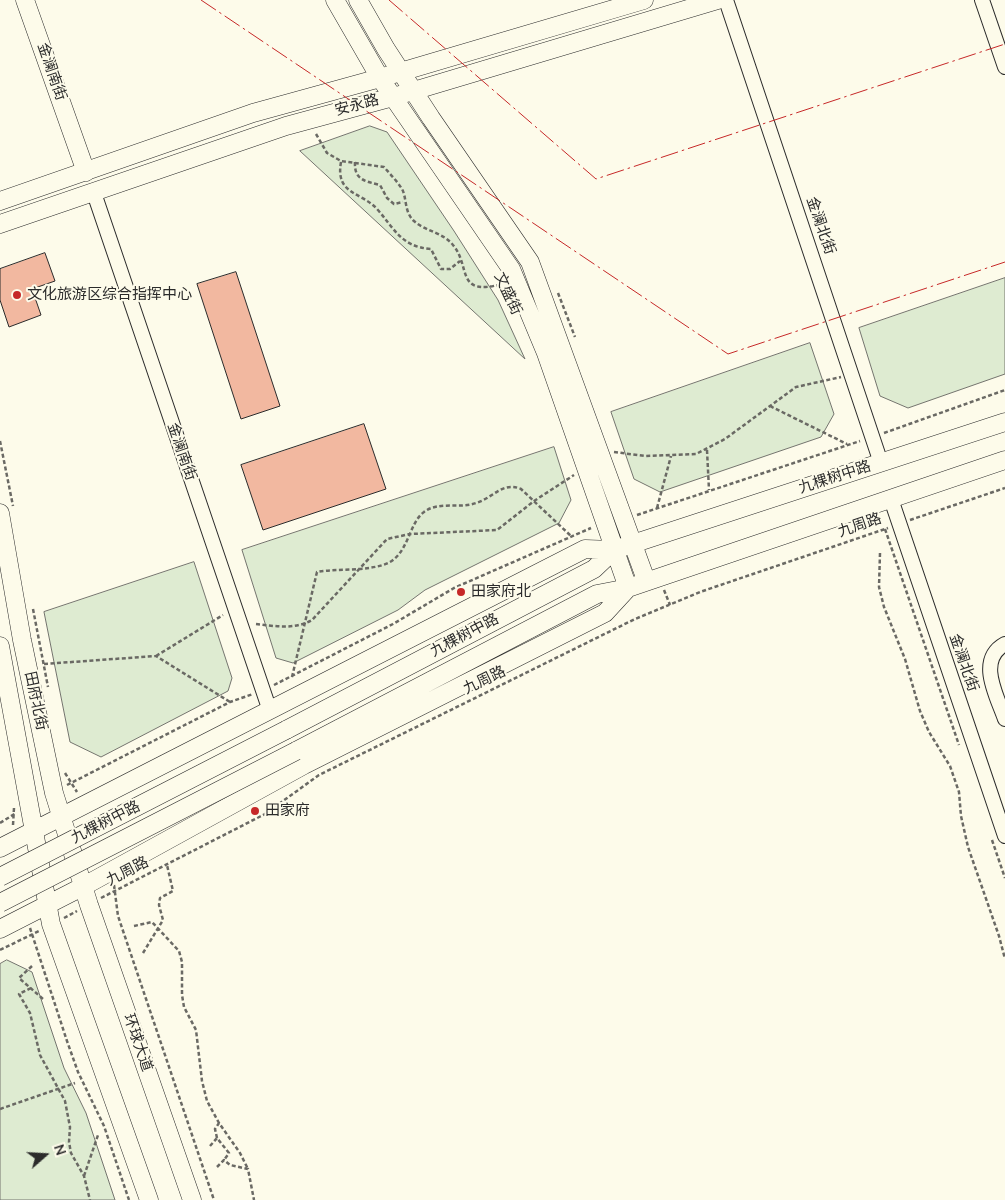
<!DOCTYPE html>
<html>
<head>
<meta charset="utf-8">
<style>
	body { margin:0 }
	#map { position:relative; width:1005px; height:1200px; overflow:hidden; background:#fdfbea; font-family:"Nunito Sans",sans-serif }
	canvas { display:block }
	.north { position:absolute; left:20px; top:1130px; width:50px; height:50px; -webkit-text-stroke:4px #fdfbea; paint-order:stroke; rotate:71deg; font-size:14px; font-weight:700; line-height:20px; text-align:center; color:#2b2b2b }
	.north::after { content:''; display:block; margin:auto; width:18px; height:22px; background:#2b2b2b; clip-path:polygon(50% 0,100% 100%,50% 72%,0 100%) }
</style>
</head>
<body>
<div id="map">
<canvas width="1005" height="1200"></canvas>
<div class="north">N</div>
</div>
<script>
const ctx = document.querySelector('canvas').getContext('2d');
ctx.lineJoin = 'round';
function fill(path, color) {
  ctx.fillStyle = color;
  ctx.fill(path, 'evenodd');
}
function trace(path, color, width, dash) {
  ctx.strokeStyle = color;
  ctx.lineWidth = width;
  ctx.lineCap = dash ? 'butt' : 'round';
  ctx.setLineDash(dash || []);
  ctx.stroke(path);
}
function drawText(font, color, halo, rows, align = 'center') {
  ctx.font = font + ' "Nunito Sans","Noto Sans SC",sans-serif';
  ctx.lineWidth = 4;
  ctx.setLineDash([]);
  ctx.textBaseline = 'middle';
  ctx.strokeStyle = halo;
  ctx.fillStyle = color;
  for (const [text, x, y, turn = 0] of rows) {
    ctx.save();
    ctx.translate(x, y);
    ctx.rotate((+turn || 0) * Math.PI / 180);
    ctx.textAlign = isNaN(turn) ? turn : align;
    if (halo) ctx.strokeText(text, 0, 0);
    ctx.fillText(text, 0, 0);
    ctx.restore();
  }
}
const green = new Path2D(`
	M370,126l17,6 67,99 44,69 27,59 -225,-208z
	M1005,278v96l-97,34 -28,-12 -21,-68z
	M810,343l24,71 -13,23 -161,55 -26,-13 -23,-67z
	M554,447l17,53 -12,23 -134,67 -27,20 -105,53 -17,-5 -34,-108z
	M194,562l38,116 -4,13 -127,66 -31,-15 -26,-130z
	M7,960l25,12 32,96 22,45 29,87h-115v-236z`);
const building = new Path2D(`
	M45,253l10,28 -23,8 9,26 -32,12 -9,-27v-31z
	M236,272l44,134 -39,13 -44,-135z
	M364,424l22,65 -123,41 -22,-65z`);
const path = new Path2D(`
	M316,134l11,19 14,8 43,6c6,7 13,14 18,22 5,9 2,23 12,32 11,10 30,12 39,24 18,21 2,52 49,39
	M341,162c-6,33 21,30 36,47 17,19 24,38 54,40l10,20h9l10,-8
	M355,162c-1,18 10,19 25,23l7,13 7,6 9,-2
	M558,293l17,44
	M770,406l77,38
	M884,433l121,-43
	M0,441l13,65
	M707,450l2,40
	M614,452l31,4 51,-2 29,-15 71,-52 45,-10
	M657,508l14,-52
	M637,515l223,-74
	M910,520l95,-32
	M885,529l74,216
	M880,553l-1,34 5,20 21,52 15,52 9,21 21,34 9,26 2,24 7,31 31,89 6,23
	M664,590l6,15
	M33,609l15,78
	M256,624c19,2 38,6 56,-4l75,-81 23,-5 87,-4 37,-29 40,-26
	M156,656l67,-41
	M44,664l112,-8 74,46
	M292,677l25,-105c22,-4 54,0 73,-10 19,-11 19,-39 34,-50 14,-11 36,-3 52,-9 17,-5 27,-22 45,-14l50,47
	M274,685l119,-61 61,-36 137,-60
	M65,773l12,19
	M67,785l163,-83 23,-8
	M0,823l16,-10
	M13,825l1,-17
	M992,840l13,38
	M114,885l4,31 96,284
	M101,898l164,-84 54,-39 316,-156 65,-27 188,-64
	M64,918l13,-7
	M134,926l18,-4 27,29 3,11v33l2,12 12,23 6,51 5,20 12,22
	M30,928l37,113 11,31 26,54 25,74
	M0,950l39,-19
	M143,953l20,-33 -4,-15 1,-7 13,-7 -6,-26
	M32,966l-13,12 24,21
	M31,988l-12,6 11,19 10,42 25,46 5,26 -1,15 2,11 13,23 6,24
	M0,1109l75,-26
	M217,1138l-2,-9 4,-6 21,30 8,16
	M210,1146l7,-8 12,15 -5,7
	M217,1167l7,-7 6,5 18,4 6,31
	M84,1176l14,-41`);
const minor = new Path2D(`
	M726,0l155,463
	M982,0l23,67
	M94,193l176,518
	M891,499l114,337
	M1005,644c-29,16 -8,52 0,75`);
const major = new Path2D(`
	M25,0l61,172
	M335,0l45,78 131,191 35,84 82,235
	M358,0l28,49 45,69 99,144 116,318
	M0,201l253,-88 127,-35 264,-78
	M0,224l286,-98 107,-29 325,-97
	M0,513l22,127 32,153 35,112 103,295
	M0,646l51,278 98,276
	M286,730l308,-161 20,-19 391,-128
	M296,751l301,-157 31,-6 377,-128
	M0,848l585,-299 29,1
	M0,929l84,-43 220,-121 301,-152 23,-25`);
const majorBridge = new Path2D(`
	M0,877l286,-147
	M0,903l296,-152`);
const power = new Path2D(`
	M201,0l527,354 277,-92
	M389,0l207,179 409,-135`);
const markers = [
	[17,295,5,"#c62828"],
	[461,592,5,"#c62828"],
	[255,811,5,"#c62828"]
];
const streetNames = [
	["金澜南街",51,72,71],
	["安永路",357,106,-15],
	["金澜北街",820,226,71],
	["文盛街",507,294,65],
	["金澜南街",181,452,71],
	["九棵树中路",835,478,-18],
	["九周路",860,526,-19],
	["九棵树中路",465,636,-28],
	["金澜北街",963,663,71],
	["九周路",485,681,-26],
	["田府北街",35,701,78],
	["九棵树中路",106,823,-27],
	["九周路",128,872,-27],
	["环球大道",137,1043,71]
];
const poiNames = [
	["文化旅游区综合指挥中心",27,295],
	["田家府北",471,592],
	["田家府",265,811]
];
fill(green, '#deebd1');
trace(green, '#74746e', 1);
fill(building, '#f2b8a0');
trace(building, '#2b2b2b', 1);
trace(minor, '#2b2b2b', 16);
trace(major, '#2b2b2b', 19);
trace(path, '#6a6964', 2.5, [4, 2.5]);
trace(minor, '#fdfbea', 14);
trace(major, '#fdfbea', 18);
trace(majorBridge, '#2b2b2b', 19, []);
trace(majorBridge, '#fdfbea', 18);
trace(power, '#c62828', 1, [18, 4, 2.5, 4]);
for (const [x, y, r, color] of markers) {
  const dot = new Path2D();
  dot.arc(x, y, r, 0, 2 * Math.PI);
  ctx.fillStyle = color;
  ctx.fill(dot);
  trace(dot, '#fdfbea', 2);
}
drawText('15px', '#2b2b2b', '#fdfbea', streetNames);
drawText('15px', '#2b2b2b', '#fdfbea', poiNames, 'left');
</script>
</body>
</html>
